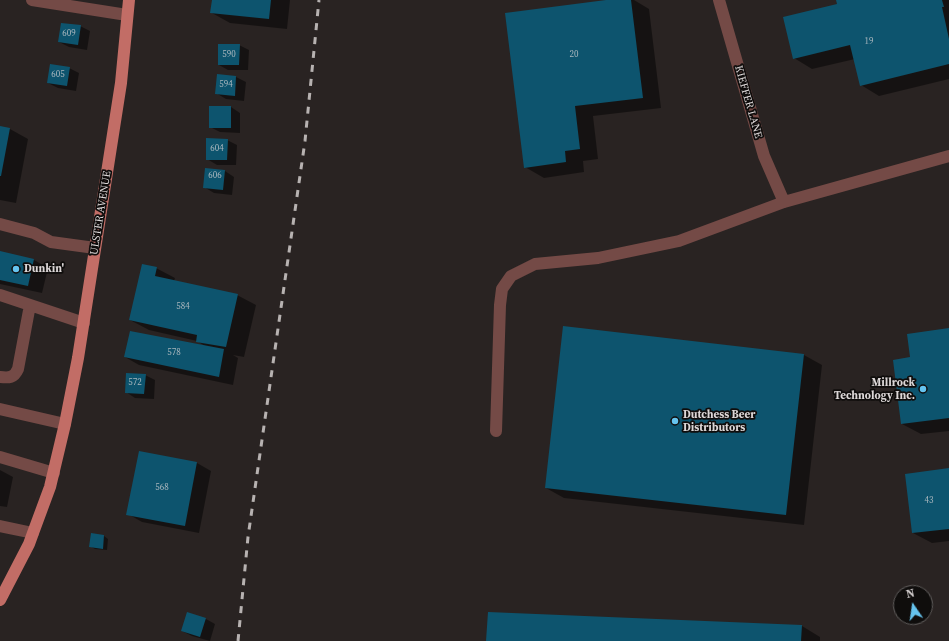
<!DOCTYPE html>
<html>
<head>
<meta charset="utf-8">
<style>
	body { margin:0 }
	#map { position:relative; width:949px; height:641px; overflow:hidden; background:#292322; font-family:"Source Serif 4",serif }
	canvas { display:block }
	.north { position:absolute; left:893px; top:585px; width:40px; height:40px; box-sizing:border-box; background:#0f0d0c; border:1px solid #615e5d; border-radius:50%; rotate:347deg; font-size:11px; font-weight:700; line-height:16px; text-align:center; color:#dcd7d7 }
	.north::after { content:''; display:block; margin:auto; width:14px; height:18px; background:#66c4ef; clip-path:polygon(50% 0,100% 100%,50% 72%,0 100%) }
</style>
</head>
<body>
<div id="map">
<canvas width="949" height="641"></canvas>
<div class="north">N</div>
</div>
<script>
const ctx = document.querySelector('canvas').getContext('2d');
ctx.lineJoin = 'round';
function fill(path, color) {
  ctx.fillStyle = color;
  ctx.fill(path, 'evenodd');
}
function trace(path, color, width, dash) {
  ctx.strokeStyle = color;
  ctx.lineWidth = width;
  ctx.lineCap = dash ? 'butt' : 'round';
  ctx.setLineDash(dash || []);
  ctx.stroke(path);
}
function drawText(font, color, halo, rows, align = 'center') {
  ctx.font = font + ' "Source Serif 4",serif';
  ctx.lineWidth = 3.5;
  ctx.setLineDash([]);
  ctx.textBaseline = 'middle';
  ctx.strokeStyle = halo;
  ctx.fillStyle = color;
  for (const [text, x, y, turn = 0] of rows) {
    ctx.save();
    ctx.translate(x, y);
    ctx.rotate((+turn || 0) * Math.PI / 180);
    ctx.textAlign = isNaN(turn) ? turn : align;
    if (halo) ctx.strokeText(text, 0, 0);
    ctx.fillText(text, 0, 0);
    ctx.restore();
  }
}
const shadow = new Path2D(`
	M213,0h77l-3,29 -57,-6 -18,-10z
	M614,0h20l15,9 12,99 -68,8 5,43 -15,2 1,11 -40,6 -19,-11z
	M837,0h112v79l-70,17 -18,-11 -6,-26 -43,10 -18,-11 44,-53z
	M80,26l10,5 -3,19 -18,-3 -10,-5z
	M239,45l10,5 -1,20h-20l-9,-5z
	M69,68l10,5 -3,18 -18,-3 -10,-5z
	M218,75l18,2 10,5 -2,19 -18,-2 -10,-6z
	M231,107l9,6v20l-20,-1 -10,-5z
	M0,127l10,2 18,10 -12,64 -16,-3z
	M227,140l10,5 -1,20h-19l-10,-6z
	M225,171l9,6 -2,18 -18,-2 -10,-6z
	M0,252l34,8 14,8 -6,25 -42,-9z
	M156,268l19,10 -1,3 63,14 19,10 -12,52 -11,-2 5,3 -5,27 -94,-20 -14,-8 80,-11 -8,-5 -48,-11 -19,-10z
	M949,329v102l-28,3 -19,-10 9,-66z
	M804,355l18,10 -18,160 -240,-27 -18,-10z
	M145,375l10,5 -1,19 -19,-1 -9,-6z
	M197,463l14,8 -12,62 -57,-11 -14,-8z
	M949,469v72l-17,2 -19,-10z
	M0,470l13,7 -6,30 -7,-1z
	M104,536l4,3 -1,11 -12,-1 -5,-3z
	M206,619l9,5 -5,17 -18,-5 -10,-5z
	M802,626l18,11v4h-333z`);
const building = new Path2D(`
	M212,0h59l-2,19 -59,-6z
	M606,0h25l12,98 -68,8 5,43 -15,2 1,11 -42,6 -19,-155z
	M836,0h106l2,7h-2l7,32v25l-89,22 -10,-41 -57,14 -10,-42 54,-13z
	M61,23l20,2 -3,20 -20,-3z
	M218,44h22l-1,21h-21z
	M50,64l20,3 -3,19 -20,-3z
	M217,74l19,2 -1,20 -20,-2z
	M209,106h22v22h-22z
	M0,126l10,2 -9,48h-1z
	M206,138l22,1 -1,21h-21z
	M205,168l20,2 -2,20 -20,-2z
	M0,251l34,8 -6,27 -28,-6z
	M142,264l15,3 -2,9 83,18 -12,53 -30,-5 1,-7 -68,-15z
	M563,326l241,28 -18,161 -241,-27z
	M949,328v90l-48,6 -8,-64 17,-3 -3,-23z
	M130,331l94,18 -5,28 -95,-20z
	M126,373l20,1 -2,20 -19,-1z
	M139,451l58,11 -12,64 -59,-11z
	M949,468v61l-37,4 -7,-59z
	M91,533l13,2 -1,14 -14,-2z
	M187,612l19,6 -6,19 -19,-6z
	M488,612l314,13 -1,16h-315z`);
const minor = new Path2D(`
	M32,0l95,15
	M719,0l45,156 20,46
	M0,224l34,9 17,9 44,6
	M0,295l84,28
	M0,377c9,1 14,1 18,-8l12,-64
	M0,409l65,15
	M496,431l4,-126 2,-16 9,-13 24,-12 63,-6 81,-17 105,-39 165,-46
	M0,457l54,16
	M0,526l33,7`);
const major = new Path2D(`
	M0,600l29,-56 4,-11 17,-46 15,-63 13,-66 43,-275 8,-83`);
const rail = new Path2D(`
	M238,641l10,-104 57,-396 14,-141`);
const markers = [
	[16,269,4,"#66c4ef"],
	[923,389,4,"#66c4ef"],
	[675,421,4,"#66c4ef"]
];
const numberNames = [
	["609",69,34],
	["19",869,42],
	["590",229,55],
	["20",574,55],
	["605",58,75],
	["594",226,85],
	["604",217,149],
	["606",215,176],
	["584",183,307],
	["578",174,353],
	["572",135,383],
	["568",162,488],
	["43",929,501]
];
const streetNames = [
	["KIEFFER LANE",748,102,74],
	["ULSTER AVENUE",101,213,-81]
];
const poiNames = [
	["Dunkin'",24,269],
	["Millrock",915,383,"right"],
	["Technology Inc.",915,396,"right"],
	["Dutchess Beer",683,415],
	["Distributors",683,428]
];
fill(shadow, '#0007');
fill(building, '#0d546e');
trace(minor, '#744a46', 12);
trace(major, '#c26d66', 12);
trace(rail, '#b7b2b1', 3, [7, 7]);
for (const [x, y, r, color] of markers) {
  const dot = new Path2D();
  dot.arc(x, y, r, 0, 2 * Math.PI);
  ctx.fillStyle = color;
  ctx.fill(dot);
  trace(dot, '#0f0d0c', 1.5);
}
drawText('9px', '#a8b6bd', null, numberNames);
drawText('11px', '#dcd7d7', '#0f0d0c', streetNames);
drawText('bold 11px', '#dcd7d7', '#0f0d0c', poiNames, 'left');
</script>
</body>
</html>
